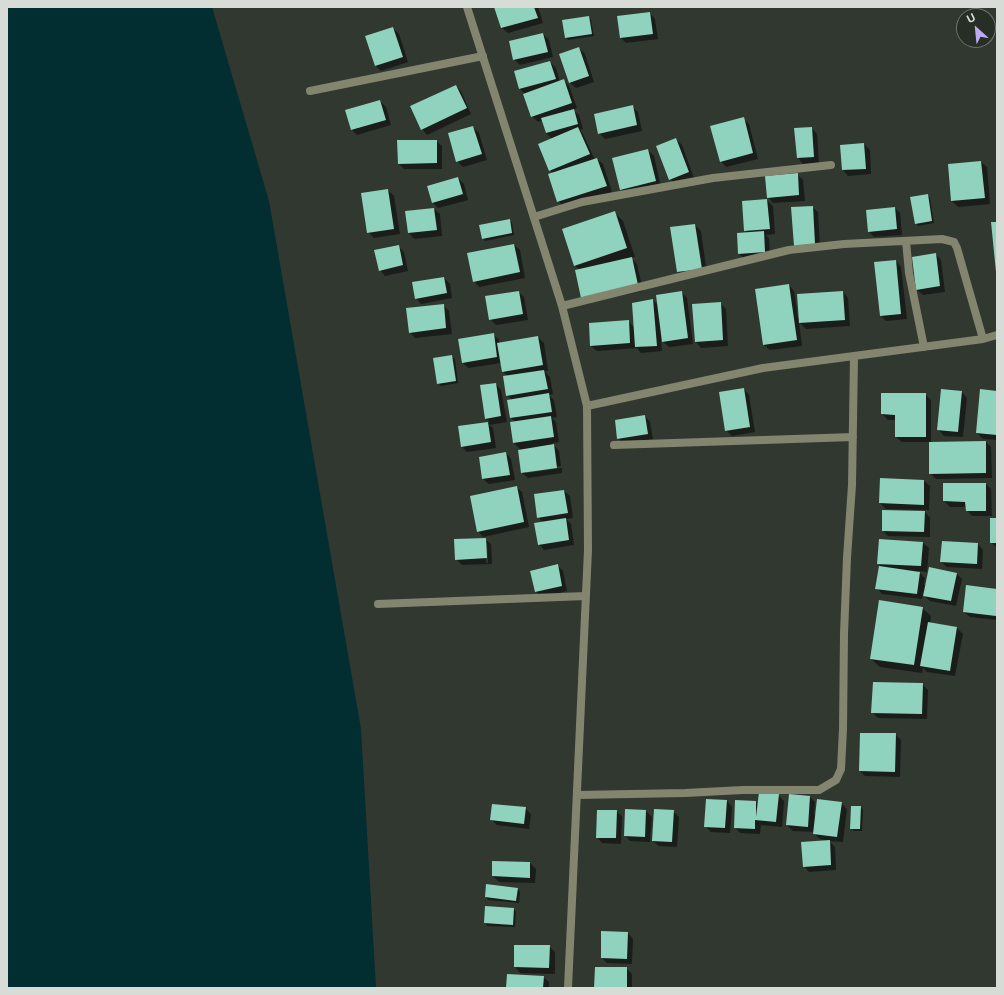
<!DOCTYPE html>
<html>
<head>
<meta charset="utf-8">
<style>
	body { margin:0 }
	#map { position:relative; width:1004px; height:995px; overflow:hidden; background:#313830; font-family:Inter,sans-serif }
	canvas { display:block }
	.frame { position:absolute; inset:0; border:8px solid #d7dcd6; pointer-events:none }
	.north { position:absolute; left:956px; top:8px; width:40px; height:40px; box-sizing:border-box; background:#272e26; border:1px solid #6d746c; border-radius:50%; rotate:333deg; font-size:11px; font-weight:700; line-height:16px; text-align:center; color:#d7dcd6 }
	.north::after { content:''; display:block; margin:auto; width:14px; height:18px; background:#bea9f5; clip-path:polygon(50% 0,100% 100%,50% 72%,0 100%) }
</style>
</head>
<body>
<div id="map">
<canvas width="1004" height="995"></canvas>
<div class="frame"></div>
<div class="north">U</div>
</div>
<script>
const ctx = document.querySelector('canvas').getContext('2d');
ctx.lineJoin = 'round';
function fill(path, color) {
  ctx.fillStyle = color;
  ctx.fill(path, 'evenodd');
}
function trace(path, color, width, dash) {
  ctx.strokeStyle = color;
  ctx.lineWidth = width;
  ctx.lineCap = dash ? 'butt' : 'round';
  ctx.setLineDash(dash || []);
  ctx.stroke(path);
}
const water = new Path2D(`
	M7,7h205l57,194 92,528 15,259h-369z`);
const shadow = new Path2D(`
	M496,7h42l5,16 -35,10 -6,-5z
	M650,13l5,6 3,20 -32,4 -6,-6z
	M589,17l2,3 3,16 -26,4 -2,-3z
	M393,28l6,6 9,28 -27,9 -6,-6z
	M543,34l6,6 4,17 -33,8 -6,-6z
	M579,48l6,6 9,28 -18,6 -6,-5z
	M550,62l6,6 4,14 4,-1 5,5 8,22 -4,2 6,5 4,14 -3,1 3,4 12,26 2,-1 6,5 9,28 -48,15 -6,-6 -5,-28 -3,-3 2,-31 -6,-6 -3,-13 -5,2 -6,-6 -7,-22 -5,-5z
	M456,86l5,5 10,23 -44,21 -5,-6z
	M380,101l6,6 5,18 -34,10 -5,-5z
	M632,106l6,6 4,19 -37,8 -6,-6z
	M743,119l6,5 9,35 -32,8 -5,-6z
	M473,127l6,6 8,27 -24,7 -6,-6z
	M812,128l5,6 2,29 -16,1 -5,-6 -2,-29z
	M676,139l6,6 12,33 -18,7 -6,-6z
	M436,141l6,5v23h-38l-5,-5z
	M864,144l6,6 1,24 -23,2 -5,-6z
	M648,150l6,6 7,31 -35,8 -5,-6z
	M981,162l6,5 3,37 -32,3 -6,-6z
	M797,174l6,6 2,21 -32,2 -5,-6z
	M458,178l6,6 4,16 -30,8 -6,-6z
	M388,190l6,6 6,38 -26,4 -6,-6z
	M928,195l2,3 4,25 -16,3 -2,-3z
	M767,200l6,6 2,28 -9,1 3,3 1,19 -25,2 -6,-5 9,-21 -3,-3 -2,-28z
	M812,207l6,5 2,37 -20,2z
	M895,208l5,5 2,22 -28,2 -5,-5z
	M434,209l6,5 2,22 -28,3 -5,-6 -3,-21z
	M615,213l8,8 12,36 -4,1 6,6 6,27 -55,12 -8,-33 -5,-4z
	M509,220l3,2 2,13 -29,6 -2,-3z
	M695,225l6,6 6,43 -24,4 -5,-6z
	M514,245l6,5 5,28 -46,9 -5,-6z
	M398,246l6,6 4,19 -23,5 -5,-6z
	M936,254l5,6 4,32 -22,3 -6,-5z
	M896,261l5,6 6,52 -21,2 -5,-5z
	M444,278l6,6 2,14 -31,6 -5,-6z
	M789,285l5,6 4,27 45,-26 5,6 2,28 -44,3 -7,-7 3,24 -32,4 -6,-5z
	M519,292l5,5 4,23 -32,5 -6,-6z
	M681,292l6,6 6,46 -24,3 -8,-7 1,11 -21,2 -4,-5 -40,3 -6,-5 37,-25 6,6 -1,-23 20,-4 5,5z
	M720,303l6,6 2,37 -27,2 -5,-6 -3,-37z
	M443,305l6,6 3,23 -37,4 -5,-6z
	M493,334l6,6v3l39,-6 6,6 4,28h-4l6,6 3,17 -4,1 5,5 3,17 -5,1 4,4 3,20 -7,1 7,8 2,15 -35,5v2l36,-5v5l-34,5 -6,-5 -1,-23 -7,-7 2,-21 -5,-4 -2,-17 3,-1 -5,-5 1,-18 -5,-6 -2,-8 -33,5 -5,-5z
	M452,357l3,2 3,24 -17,3 -3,-3z
	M496,384l5,6 6,32 -18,3 4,3 3,20 -29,4 -5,-5 -3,-20 31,-5 -4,-3z
	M744,389l5,6 6,37 -23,4 -6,-6z
	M962,392l5,6 -4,39 -19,-1 -5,-6z
	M997,392v48l-14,-1 -6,-6z
	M925,394l6,6v43l55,-1 5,5 1,31 -56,1 -6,-6v-31h-28l-6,-5v-17h-8l-6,-6z
	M645,416l5,6 3,17 -29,5 -6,-6z
	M506,453l5,6 4,21 -26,4 -6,-5z
	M924,481l6,5 -1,24 -43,-1 -6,-6z
	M944,484h42l5,5 1,27h-20l-5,-6v-3h-17l-6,-6z
	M516,487l6,5 7,35 -46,10 -5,-6z
	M564,491l6,5 3,22 -7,1 5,5 3,21 -30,5 -5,-6 4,-22 -5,-5z
	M925,512l5,6v19l-42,-1 -5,-5z
	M997,519v29l-6,-6z
	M485,539l6,5 1,20 -30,1 -6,-6zM485,543h2l1,20h-2z
	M880,540l43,3 6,5 -2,24 -9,-1 7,7 -1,7 33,-11 5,5 -6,27 -26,-5 -7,-6 -1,4 -40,-5 -5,-6 5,-20 -4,-5z
	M978,544l5,6 -1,19 -35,-2 -6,-5z
	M557,565l6,6 4,20 -25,6 -6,-5z
	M967,586l30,4v30l-27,-3 -6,-5z
	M922,608l9,8 -1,8 27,4 6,6 -8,42 -28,-4 -4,-4 -1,5 -42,-6 -9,-8z
	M922,684l6,6 -1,29 -49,-1 -5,-5z
	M895,734l6,6 -1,37 -35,-1 -5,-5z
	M778,795l6,6 -2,26 -21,-2 -1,9 -20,-1 -5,-6 21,-25 2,3z
	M810,797l5,5 -1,13 27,-12 6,6 -4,33 -14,-1 6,6 1,23 -27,2 -5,-6 21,-26 -5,-1 -6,-5v-2l-21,-1 -6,-6z
	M727,801l5,6 -2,26 -19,-1 -6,-6z
	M861,807l2,3 -1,21h-8l-3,-2z
	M525,808l6,6 -2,15 -32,-4 -6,-6z
	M617,811l5,6 -1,27 -19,-1 -5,-6z
	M646,811l6,6 -2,25 -20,-1 -5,-6z
	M673,811l6,6 -2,30 -18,-1 -6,-5z
	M530,863l6,6 -1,14 -36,-1 -6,-6z
	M518,889l2,3 -1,11 -31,-3 -2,-3z
	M514,909l2,3 -1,15 -28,-1 -2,-3z
	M628,933l5,6 -1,25 -25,-1 -5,-5z
	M515,946h34l6,6v22l-35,-1 -5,-6z
	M626,968l6,6v14h-37z
	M543,977l6,5v6h-42z`);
const building = new Path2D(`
	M494,7h40l4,11 -37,10z
	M650,12l3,22 -33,4 -3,-22z
	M589,16l3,18 -27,4 -3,-18z
	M393,27l10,30 -28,9 -10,-30z
	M543,33l5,19 -35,8 -4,-19z
	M579,47l10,29 -20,7 -10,-29z
	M550,61l6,18 -37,10 -5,-18z
	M564,79l8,24 -41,14 -8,-23z
	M456,85l11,23 -46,22 -11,-24z
	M380,100l6,20 -35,10 -6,-20z
	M633,105l4,20 -39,9 -4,-20z
	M574,109l4,15 -32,9 -5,-15z
	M744,117l9,36 -33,9 -10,-36z
	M473,126l9,28 -26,8 -8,-29z
	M578,127l12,27 -41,17 -11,-27z
	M812,127l2,30 -17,1 -3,-30z
	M676,138l13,34 -20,8 -13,-34z
	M397,140h40v23l-39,1z
	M864,143l2,26 -24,1 -2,-25z
	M648,149l8,32 -36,9 -8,-32z
	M597,158l10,28 -50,16 -9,-28z
	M981,161l4,37 -34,3 -3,-37z
	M798,173l1,22 -32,3 -2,-22z
	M458,177l5,17 -31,9 -5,-17z
	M388,189l6,40 -27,4 -6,-40z
	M928,194l4,27 -17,3 -5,-27z
	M767,199l3,30 -26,2 -2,-30z
	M813,206l2,38 -21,2 -3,-39z
	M895,207l2,22 -29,3 -2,-22z
	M434,208l3,22 -29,3 -3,-22z
	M615,211l12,37 -53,18 -12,-37z
	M510,219l2,14 -30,6 -3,-14z
	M991,222h6v50h-1z
	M695,224l7,45 -25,3 -7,-45z
	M764,231l1,21 -27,2 -1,-21z
	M514,244l6,28 -47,10 -6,-29z
	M399,245l4,20 -24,6 -5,-21z
	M936,253l4,33 -24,4 -4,-33z
	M632,257l6,28 -57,13 -6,-28z
	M896,260l5,54 -21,2 -6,-54z
	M444,277l3,16 -32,6 -3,-17z
	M789,284l8,56 -34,5 -8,-56z
	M519,291l4,23 -34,6 -4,-24z
	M682,291l6,47 -26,4 -6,-47z
	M843,291l2,29 -46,3 -2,-29z
	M653,299l4,47 -22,1 -3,-44z
	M721,302l2,38 -28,2 -3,-38z
	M444,304l2,24 -37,5 -3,-25z
	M629,320l1,23 -40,3 -1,-23z
	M494,333l3,24 -35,6 -4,-24z
	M538,336l5,29 -41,7 -5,-29z
	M452,355l4,26 -19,3 -4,-26z
	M544,370l4,19 -42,7 -3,-20z
	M496,383l5,33 -16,3 -5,-34z
	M744,388l6,39 -25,4 -6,-39z
	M941,389l21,2 -4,41 -21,-2z
	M980,389l17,2v44l-21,-2z
	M549,393l3,19 -42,6 -3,-18z
	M881,393h45v44h-31v-22l-14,-1z
	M645,415l3,19 -31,5 -2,-19z
	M551,416l3,21 -41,6 -3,-21z
	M488,422l3,20 -30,5 -3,-21z
	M986,441v32l-57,1v-32z
	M554,444l3,24 -36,5 -3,-23z
	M506,452l4,23 -28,4 -3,-22z
	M880,478l44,2v25l-45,-2z
	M943,483h43v28h-20l-1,-9 -22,-1z
	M517,486l7,36 -47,10 -7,-36z
	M564,490l4,23 -31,5 -3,-24z
	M882,510l43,1 -1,21 -42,-1z
	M566,518l3,22 -31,5 -4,-22z
	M990,518h7v25h-7z
	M486,538l1,20 -32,2 -1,-21z
	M879,539l44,3 -2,24 -44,-2z
	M942,541l36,2 -1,21 -37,-2z
	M558,564l4,22 -27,6 -5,-21z
	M879,566l41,6 -3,22 -42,-5z
	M929,567l28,6 -6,28 -28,-5z
	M966,585l31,4 -1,27 -33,-4z
	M879,600l44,7 -9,58 -44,-6z
	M928,622l29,5 -7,44 -30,-5z
	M873,682l50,1 -1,31 -51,-1z
	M860,733h36l-1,39 -36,-1z
	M759,792l20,2 -3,28 -21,-2v9l-21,-1 1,-28 21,1v16z
	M789,794l21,2 -2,31 -22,-2z
	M706,799l21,1 -2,28 -21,-1z
	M817,799l25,3 -5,35 -24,-3z
	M492,804l34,3 -2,17 -34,-4z
	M851,806h10l-1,23h-10z
	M625,809l21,1 -1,27 -21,-1z
	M654,809l20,1 -2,32 -20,-1z
	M597,810h20l-1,28h-20z
	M830,840l1,25 -28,2 -2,-25z
	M492,861l38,1v16l-38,-2z
	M486,884l32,4 -2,13 -31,-4z
	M485,906l29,2 -1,17 -29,-2z
	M601,931l27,1 -1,27 -26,-1z
	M514,945h36l-1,23 -35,-1z
	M595,967h32v21h-33z
	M507,974l37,2 -1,12h-37z`);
const minor = new Path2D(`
	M467,7l95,299 25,100 1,144 -20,438
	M310,91l173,-35
	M534,217l48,-15 131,-24 118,-13
	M906,241l3,32 15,74
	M562,306l227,-56 55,-6 98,-5 12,3 3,6 26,91
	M587,406l176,-38 220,-29 14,-4
	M614,445l239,-8
	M378,604l208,-8
	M577,795l108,-2 58,-3h76l17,-10 5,-11 2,-40 1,-95 3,-76 5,-73 2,-128`);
fill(water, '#022d31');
fill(shadow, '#0007');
fill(building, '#8fd2bd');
trace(minor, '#83856e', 8);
</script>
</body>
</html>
